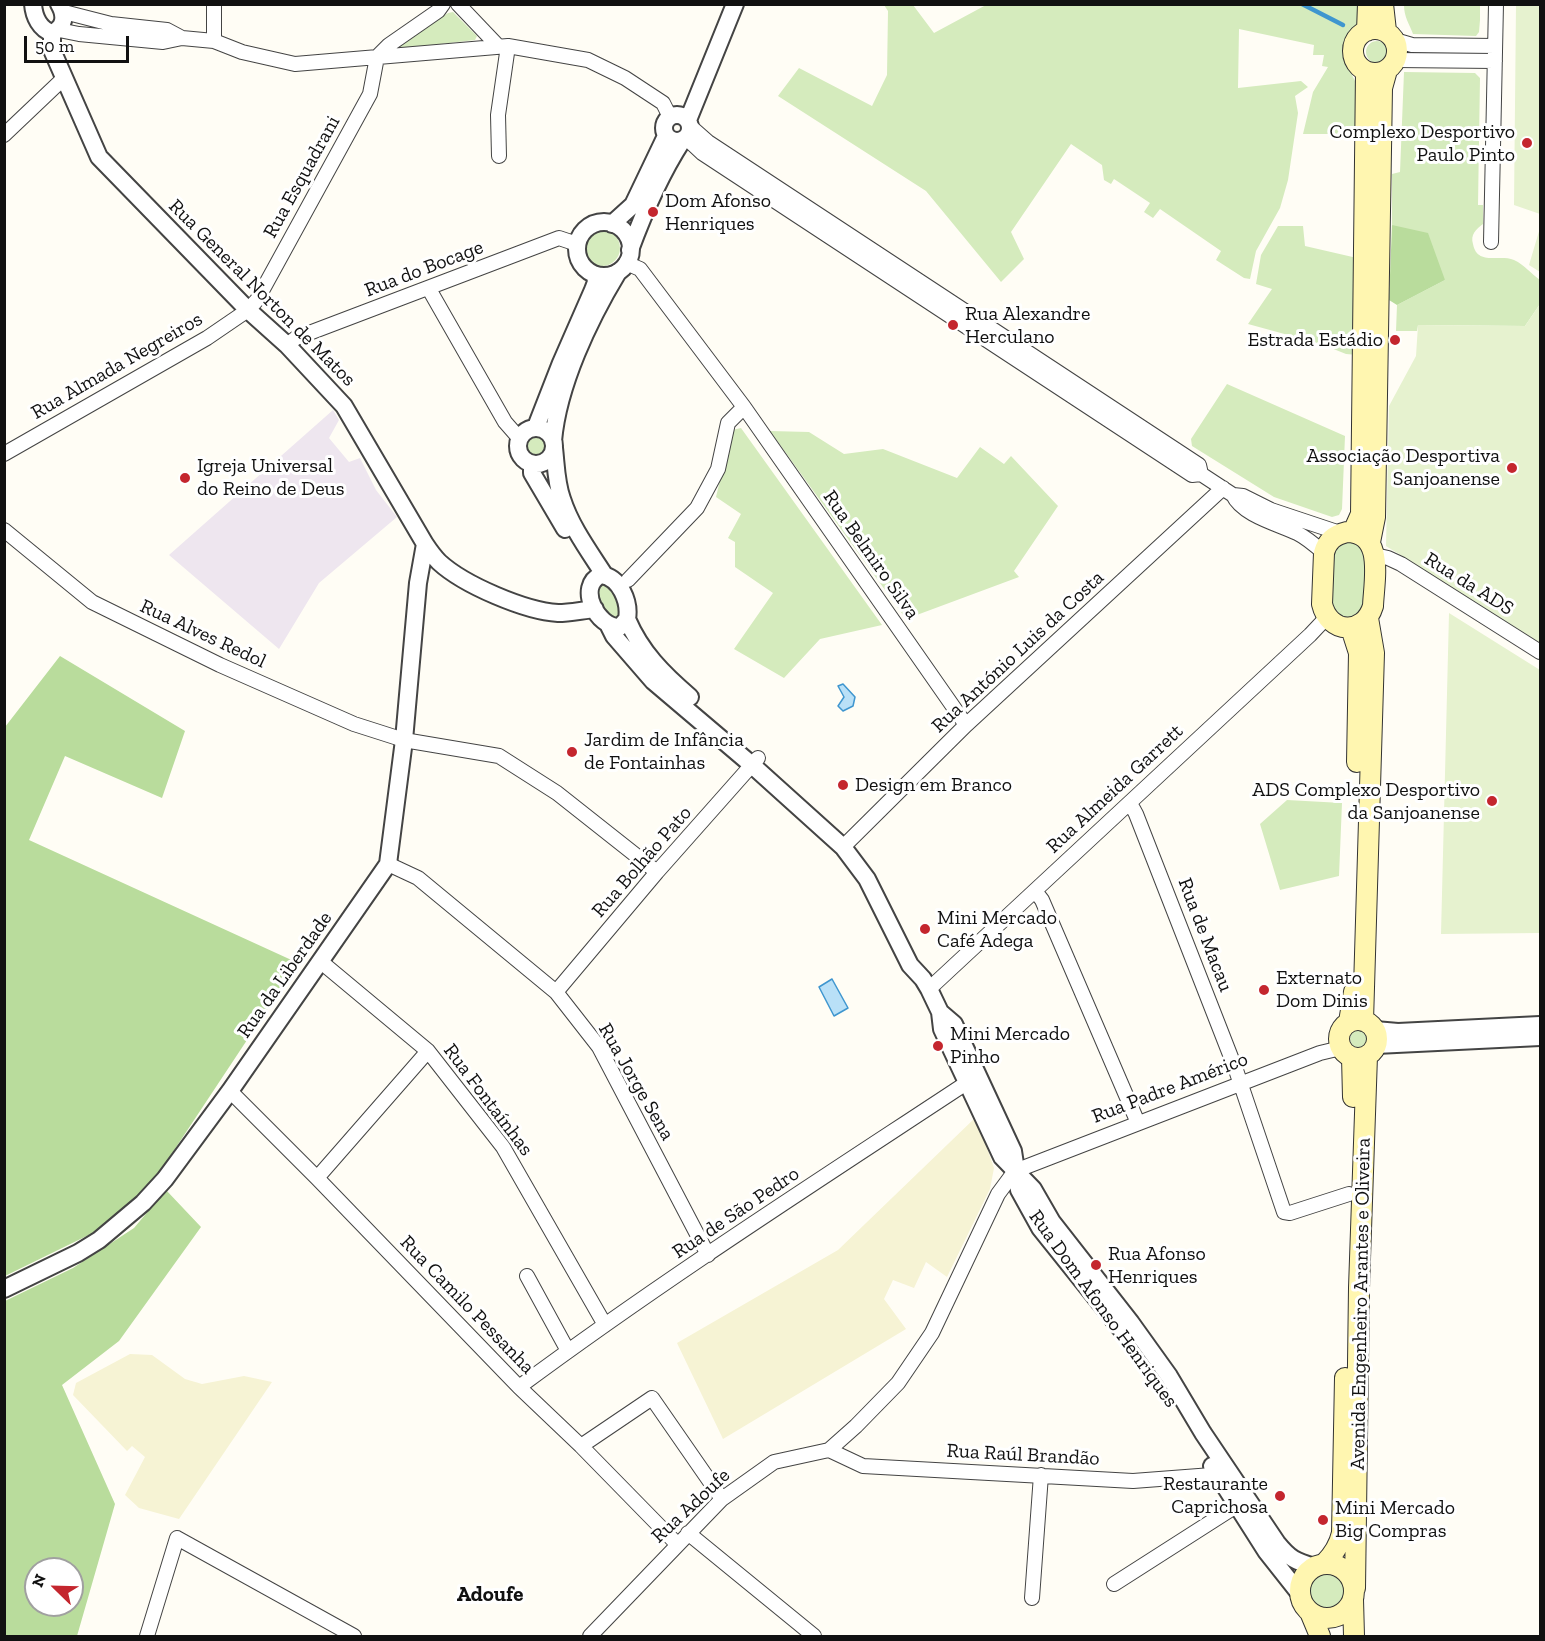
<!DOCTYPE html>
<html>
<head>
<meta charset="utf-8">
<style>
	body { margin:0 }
	#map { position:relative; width:1545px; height:1641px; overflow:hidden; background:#fffdf5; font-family:"Zilla Slab",serif }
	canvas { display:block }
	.frame { position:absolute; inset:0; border:6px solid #111; pointer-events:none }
	.north { position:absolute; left:24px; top:1557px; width:60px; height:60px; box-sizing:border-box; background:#fff; border:2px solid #a0a0a0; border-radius:50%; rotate:293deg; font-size:16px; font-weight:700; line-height:24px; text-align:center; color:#111 }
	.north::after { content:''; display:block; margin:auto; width:21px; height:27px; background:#c4262e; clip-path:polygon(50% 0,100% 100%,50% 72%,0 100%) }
	.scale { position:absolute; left:24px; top:36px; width:105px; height:27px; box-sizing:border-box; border:3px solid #111; border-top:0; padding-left:8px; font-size:18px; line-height:21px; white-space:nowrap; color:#111; -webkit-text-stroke:4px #fff; paint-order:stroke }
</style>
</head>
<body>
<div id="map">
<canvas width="1545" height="1641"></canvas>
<div class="frame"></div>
<div class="north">N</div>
<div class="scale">50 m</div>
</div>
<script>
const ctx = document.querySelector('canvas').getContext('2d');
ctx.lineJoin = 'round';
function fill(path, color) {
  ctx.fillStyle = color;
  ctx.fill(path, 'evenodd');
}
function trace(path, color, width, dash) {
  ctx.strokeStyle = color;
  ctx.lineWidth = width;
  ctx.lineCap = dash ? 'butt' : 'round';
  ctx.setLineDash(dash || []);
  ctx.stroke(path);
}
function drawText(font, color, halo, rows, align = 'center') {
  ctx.font = font + ' "Zilla Slab",serif';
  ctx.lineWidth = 6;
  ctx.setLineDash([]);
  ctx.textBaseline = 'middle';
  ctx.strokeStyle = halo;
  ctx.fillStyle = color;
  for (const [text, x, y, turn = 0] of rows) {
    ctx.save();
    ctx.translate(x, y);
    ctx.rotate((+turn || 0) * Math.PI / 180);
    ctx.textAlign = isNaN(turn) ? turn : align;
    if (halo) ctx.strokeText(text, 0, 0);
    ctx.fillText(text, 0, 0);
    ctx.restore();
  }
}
const industrial = new Path2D(`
	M333,410l6,10 -10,18 20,24 11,-4 16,32 21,27 -78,66 -40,66 -110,-94z`);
const farmland = new Path2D(`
	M976,1117l18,51 -4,21 -43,88 -21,-15 -12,26 -21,-8 -9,19 22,30 -183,110 -46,-96 161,-93z
	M130,1354l22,1 33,24 17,5 42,-8 28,6 -93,137 -40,-11 -14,-13 20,-38 -13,-11 -5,5 -54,-56 3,-12z`);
const green = new Path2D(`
	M884,5h29l21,28 52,-28h372l-1,19 -11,16 -2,19 14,28 -1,39h-11v8h-43l10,-42 15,-25 -6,-1 2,-11h-11l1,-10 -75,-16 -1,59 63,-7 7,6 -13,9 3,17 -10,67 -8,28 -24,43 -6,28 -6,-1 -28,-18 5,-9 -61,-42 -7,9 -9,-6 6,-9 -36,-24 -3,5 -7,-4 -2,-15 -31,-21 -60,88 13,27 -23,23 -75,-91 -148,-95 21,-28 73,38 15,-31 1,-64z
	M1404,5h76v15l-1,12 -3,4 -63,-2c-4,-11 -9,-17 -9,-29z
	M453,12l24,24 -2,4 -77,9 -1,-2 51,-34z
	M1366 52a11 11 0 1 1 22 0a11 11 0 1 1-22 0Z
	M1404,72l71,1 5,5 -2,127h5v19c-7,5 -13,11 -10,20 4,22 27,10 41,16 11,5 17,14 26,20v24l-15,22 -107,-1 -1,6h-21l1,-26 48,-25 -53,-55v-51l8,-2z
	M1278,226h25l2,20 52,12 1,97 -12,-1 -25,-10 -73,-20 24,-35 -16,-5 5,-29z
	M584 248a18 18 0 1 1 36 0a18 18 0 1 1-36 0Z
	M1227,384l118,52 -3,73 -3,6 -7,2 -58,-20 -82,-51 -1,-7z
	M741,428l141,197 -62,14 -36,39 -50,-29 39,-56 -38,-26v-25l-7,-4 13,-24 -25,-17 16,-67z
	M770,431l39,1 35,22 39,-5 74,29 23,-31 24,17 7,-8 47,50 -44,65 5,6 -113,42z
	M524 445a11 11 0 1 1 22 0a11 11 0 1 1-22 0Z
	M1347,540l12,4 6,11v50l-7,11 -12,3 -11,-7 -3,-8v-50l4,-8z
	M611,581l13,38h-19l-11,-34z
	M1287,800l55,3 -3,73 -59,14 -20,-66z
	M1350 1039a10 10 0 1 1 20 0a10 10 0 1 1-20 0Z
	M1306 1590a20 20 0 1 1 40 0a20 20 0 1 1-40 0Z`);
const forest = new Path2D(`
	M1392,225l36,8 17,47 -48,25 -8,-5z
	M60,656l125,75 -23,67 -97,-42 -36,84 269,123 -143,216 -50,48 -100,49v-549z
	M166,1190l35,37 -82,114 -57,44 53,119 -38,132h-72v-335l68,-33 61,-40zM36,1569h36v36h-36z`);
const pitch = new Path2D(`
	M1516,5h24v209l-26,-9z
	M1540,228v44l-11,-7z
	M1540,304v339l-154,-97 3,-140 27,-50 2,-31 107,1z
	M1449,613l91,57v263l-99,1z`);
const water = new Path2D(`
	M843,684l12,13 -2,9 -10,5 -5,-5 6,-9 -6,-11z
	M832,979l16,29 -14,8 -15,-29z`);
const stream = new Path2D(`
	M1302,4l41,21`);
const minor = new Path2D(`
	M214,4v37
	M458,4l40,42
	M64,12l47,12 56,6 15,8
	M59,30l20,4 84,8 19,-4 32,3 28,11 53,12 213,-18 80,14 37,18 38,25 7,14
	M1395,40l17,5 83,1
	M1396,60l99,1
	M691,127l17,15 491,323 2,9 32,21 10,1 28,14 69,23
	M4,135l60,-57
	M686,138l16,15 490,322 9,-1
	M499,156l-1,-41 10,-69
	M1491,242l5,-238
	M626,263l14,6 104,138 -16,16 -10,46 -21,39 -69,72
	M429,289l76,133 14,16
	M287,345l9,-7 263,-100 18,6
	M744,407l222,318
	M4,454l203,-116 41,-28 9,-10 113,-206 7,-37 12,-12 49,-34 5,-7
	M1233,495c9,20 45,29 64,38 10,5 18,12 27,20
	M4,530l88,72 128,63 134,59 50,16 95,16 58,37 100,79
	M1375,555l13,3 13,6 139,88
	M1130,803l6,11 100,256 48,142 6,1 59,-19
	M843,847l123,-122 257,-237
	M388,864l30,14 138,114 43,55 109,208
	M1035,891l7,9 96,223
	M320,961l108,90 75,96 102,178
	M929,989l381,-354 17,-18
	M556,992l101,-120 101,-114
	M230,1091l87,87 202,209 62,59 96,98
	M317,1178l111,-127
	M527,1276l41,75
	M519,1387c147,-109 302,-208 455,-309
	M581,1446l71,-48 70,101
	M829,1450l34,16 270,15 92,-7
	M688,1533l126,103
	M1114,1584l122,-78
	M1032,1598l9,-123
	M147,1636l30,-98 177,98
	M590,1636l132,-137 52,-37 55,-12 27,-24 42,-43 34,-50 66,-139 17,-23 305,-118 21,-5`);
const tertiary = new Path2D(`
	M33,4c1,13 7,25 19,29 13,-6 14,-17 7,-29
	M52,33v17l47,107 149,153 39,35 57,61 81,138c4,6 9,13 14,18 25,23 86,49 119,51 12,0 25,-3 37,-4
	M664 128a13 13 0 1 1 26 0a13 13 0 1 1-26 0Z
	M688,120l47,-116
	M577 249a27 27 0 1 1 54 0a27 27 0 1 1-54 0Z
	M612,224l21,-19 33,-69
	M630,250c14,-38 30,-75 52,-109
	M536,427l25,-64 32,-73 3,-8 -1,-7
	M518 446a18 18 0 1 1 36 0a18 18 0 1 1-36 0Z
	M553,441c5,-56 36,-121 65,-169
	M554,448c2,17 2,35 8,51 9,28 27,52 43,77
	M532,464v9l33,56
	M601,575c19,2 29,27 26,44l-7,8c-23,1 -44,-41 -19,-52z
	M627,619c14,33 36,55 63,78
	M609,626l5,10 39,45 99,84 91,82 24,32 43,86 13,14 6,10 11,23 2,17 60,128 31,32 19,33 79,101 38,53 34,57 74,110c13,16 18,18 37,24
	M940,1012l14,12 59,127 6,39 21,38 89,111
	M1375,1030l23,2 142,-7
	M1376,1045l164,-8
	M4,1289l74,-36 21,-13 44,-37 22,-24 65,-88 158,-227 16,-124 14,-157 7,-39
	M1212,1466l54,85 34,43`);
const secondary = new Path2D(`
	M1383,4l3,27
	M1353 51a22 22 0 1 1 44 0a22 22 0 1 1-44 0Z
	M1367,31l1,-27
	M1347,532c38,1 27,48 26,74 -9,30 -44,28 -51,-2l2,-51c3,-12 10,-18 23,-21z
	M1353,532l8,-18 5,-442
	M1370,542l5,-25 7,-429 5,-18
	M1351,628l8,25 -2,109
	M1339 1039a19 19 0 1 1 38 0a19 19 0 1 1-38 0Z
	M1363,1021l11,-368 -6,-35
	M1349,1022l5,-30
	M1352,1057l1,40
	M1325,1563c9,-9 14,-17 17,-30l3,-155
	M1300 1591a27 27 0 1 1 54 0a27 27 0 1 1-54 0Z
	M1355,1588l4,-300 8,-232
	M1353,1599l1,37
	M1310,1612l10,24`);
const markers = [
	[1527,143,6,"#c4262e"],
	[653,212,6,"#c4262e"],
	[953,325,6,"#c4262e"],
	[1395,340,6,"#c4262e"],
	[1512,468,6,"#c4262e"],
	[185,478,6,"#c4262e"],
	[572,752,6,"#c4262e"],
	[843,785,6,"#c4262e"],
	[1492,801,6,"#c4262e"],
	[925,929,6,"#c4262e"],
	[1264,990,6,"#c4262e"],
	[938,1046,6,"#c4262e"],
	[1096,1265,6,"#c4262e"],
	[1280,1496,6,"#c4262e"],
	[1323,1520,6,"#c4262e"]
];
const poiNames = [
	["Complexo Desportivo",1515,132,"right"],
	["Paulo Pinto",1515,155,"right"],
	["Dom Afonso",665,201],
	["Henriques",665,224],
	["Rua Alexandre",965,314],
	["Herculano",965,337],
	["Estrada Estádio",1383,340,"right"],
	["Associação Desportiva",1500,456,"right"],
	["Sanjoanense",1500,479,"right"],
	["Igreja Universal",197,466],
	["do Reino de Deus",197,489],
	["Jardim de Infância",584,740],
	["de Fontainhas",584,763],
	["Design em Branco",855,785],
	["ADS Complexo Desportivo",1480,790,"right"],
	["da Sanjoanense",1480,813,"right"],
	["Mini Mercado",937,918],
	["Café Adega",937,941],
	["Externato",1276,978],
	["Dom Dinis",1276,1001],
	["Mini Mercado",950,1034],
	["Pinho",950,1057],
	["Rua Afonso",1108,1254],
	["Henriques",1108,1277],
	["Restaurante",1268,1484,"right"],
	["Caprichosa",1268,1507,"right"],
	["Mini Mercado",1335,1508],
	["Big Compras",1335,1531]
];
const streetNames = [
	["Rua Esquadrani",302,177,-61],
	["Rua do Bocage",424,269,-21],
	["Rua General Norton de Matos",262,293,45],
	["Rua Almada Negreiros",117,366,-30],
	["Rua Belmiro Silva",871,555,55],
	["Rua da ADS",1469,584,32],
	["Rua Alves Redol",203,634,25],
	["Rua António Luis da Costa",1018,652,-43],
	["Rua Almeida Garrett",1115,789,-43],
	["Rua Bolhão Pato",642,862,-49],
	["Rua de Macau",1205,935,69],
	["Rua da Liberdade",285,975,-55],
	["Rua Jorge Sena",636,1082,60],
	["Rua Padre Américo",1170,1088,-21],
	["Rua Fontaínhas",488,1100,53],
	["Rua de São Pedro",736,1213,-34],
	["Avenida Engenheiro Arantes e Oliveira",1361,1304,-89],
	["Rua Camilo Pessanha",467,1305,46],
	["Rua Dom Afonso Henriques",1103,1309,54],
	["Rua Raúl Brandão",1023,1455,3],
	["Rua Adoufe",691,1506,-43]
];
const neighbourhoodNames = [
	["Adoufe",490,1595]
];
fill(industrial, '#eee6ef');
fill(farmland, '#f6f3d4');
fill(green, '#d5ebbd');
fill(forest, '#b9dc9c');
fill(pitch, '#e6f2cf');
fill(water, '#b9e0f7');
trace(water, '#3f96cf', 1.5);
trace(stream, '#3f96cf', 4.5);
trace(minor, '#444', 16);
trace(tertiary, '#444', 20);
trace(secondary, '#333', 22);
trace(minor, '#fff', 14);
trace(tertiary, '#fff', 16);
trace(secondary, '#fff6b0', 20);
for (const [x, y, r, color] of markers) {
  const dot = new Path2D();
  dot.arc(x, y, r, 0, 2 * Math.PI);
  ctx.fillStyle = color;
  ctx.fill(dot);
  trace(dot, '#fff', 2);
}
drawText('20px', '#111', '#fff', poiNames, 'left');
drawText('20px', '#111', '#fff', streetNames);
drawText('bold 21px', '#111', '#fff', neighbourhoodNames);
</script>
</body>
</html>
